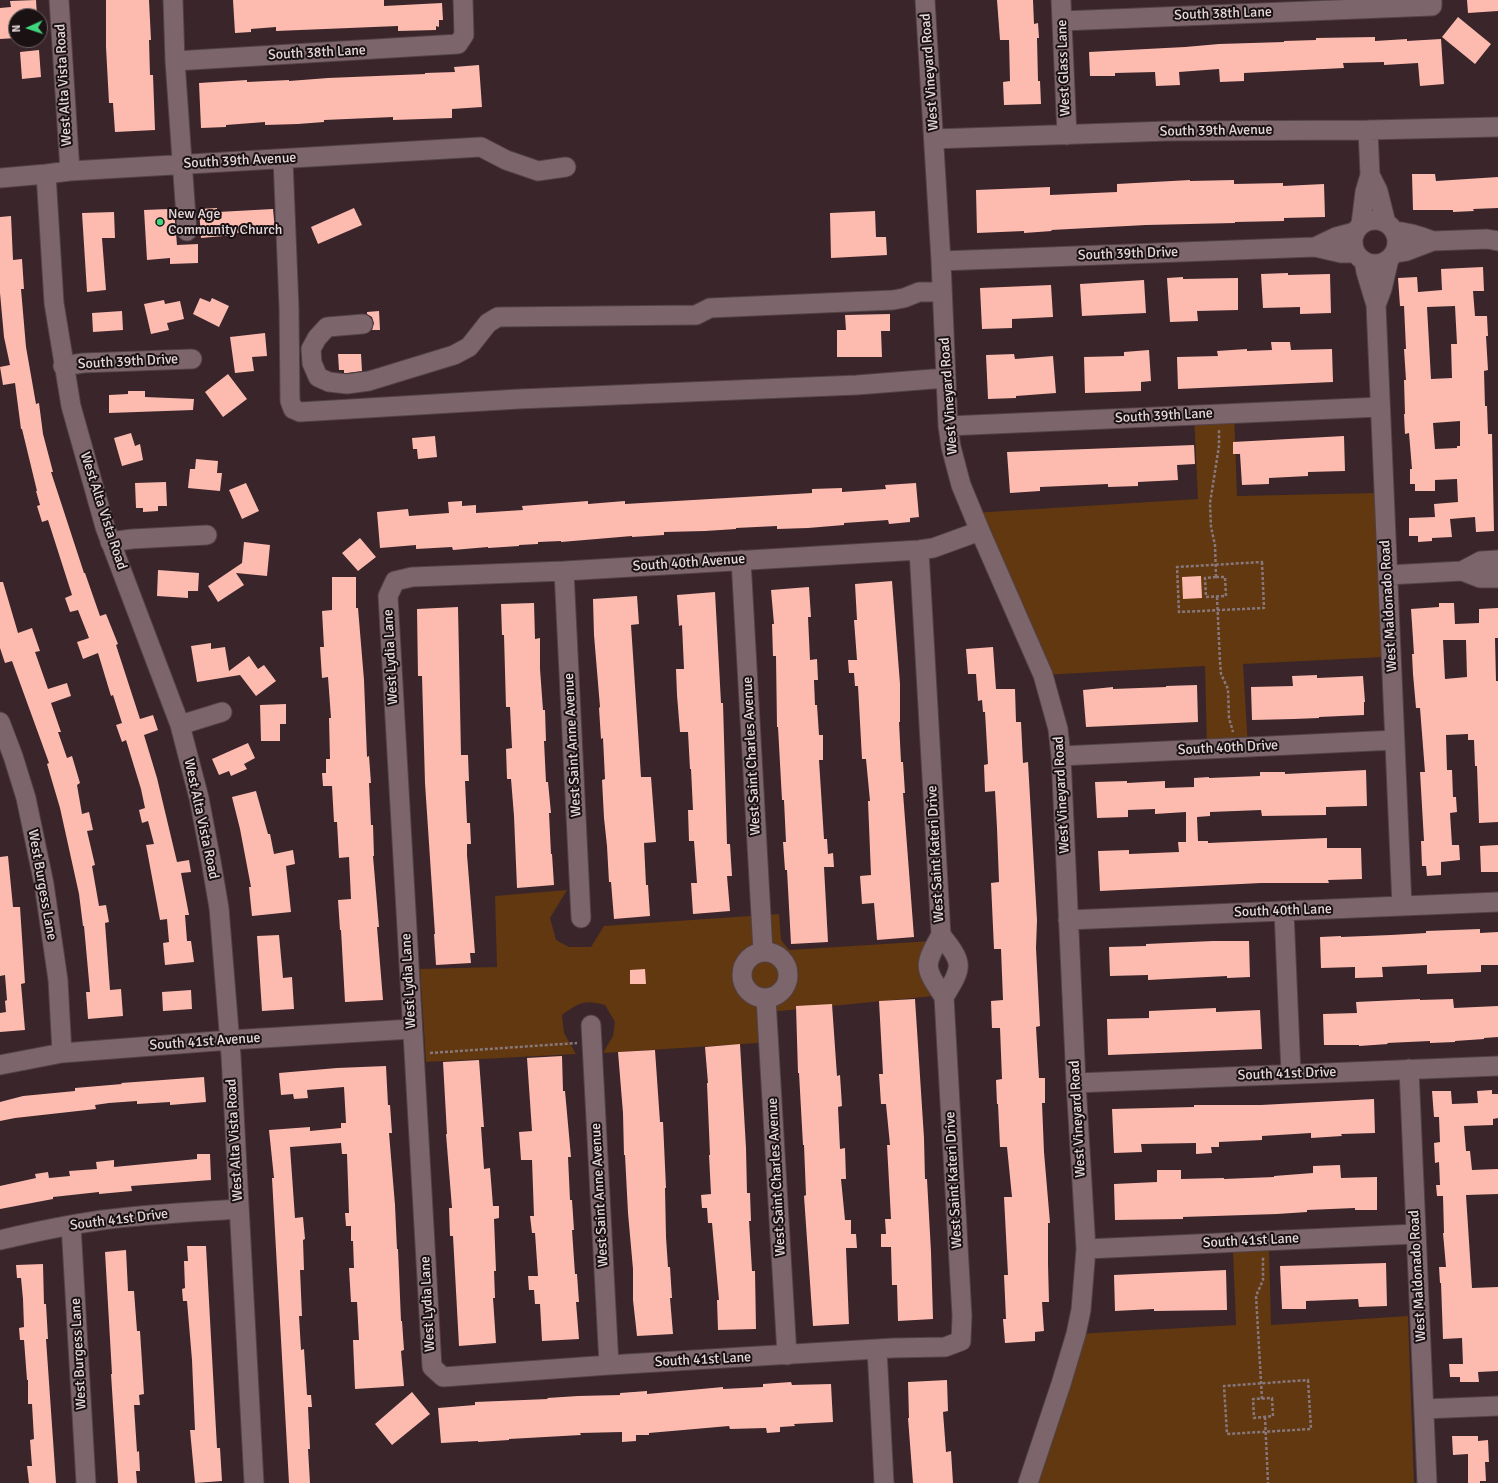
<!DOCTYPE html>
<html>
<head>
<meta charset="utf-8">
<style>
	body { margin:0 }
	#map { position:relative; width:1498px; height:1483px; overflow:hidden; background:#39252a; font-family:Signika,sans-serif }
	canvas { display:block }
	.north { position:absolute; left:8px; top:8px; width:40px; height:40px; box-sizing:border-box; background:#1a1113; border:1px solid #6b6063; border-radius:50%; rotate:267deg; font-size:11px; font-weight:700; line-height:16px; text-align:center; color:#e5d7db }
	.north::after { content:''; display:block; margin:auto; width:14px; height:18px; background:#40d77c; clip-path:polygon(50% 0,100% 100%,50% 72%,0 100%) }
</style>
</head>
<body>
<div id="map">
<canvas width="1498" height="1483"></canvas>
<div class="north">N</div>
</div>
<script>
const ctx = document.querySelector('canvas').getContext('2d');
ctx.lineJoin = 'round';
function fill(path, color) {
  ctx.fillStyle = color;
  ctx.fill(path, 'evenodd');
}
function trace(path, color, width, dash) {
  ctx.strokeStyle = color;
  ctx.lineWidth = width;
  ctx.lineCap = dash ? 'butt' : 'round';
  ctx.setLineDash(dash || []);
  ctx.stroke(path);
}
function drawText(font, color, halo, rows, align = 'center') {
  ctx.font = font + ' Signika,sans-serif';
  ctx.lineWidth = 4;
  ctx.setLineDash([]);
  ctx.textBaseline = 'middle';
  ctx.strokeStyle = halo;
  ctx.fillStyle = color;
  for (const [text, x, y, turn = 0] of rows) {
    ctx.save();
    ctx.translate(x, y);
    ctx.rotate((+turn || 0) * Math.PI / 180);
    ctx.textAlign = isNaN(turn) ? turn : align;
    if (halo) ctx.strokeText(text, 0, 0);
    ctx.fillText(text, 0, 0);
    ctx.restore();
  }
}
const green = new Path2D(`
	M1234,412l3,84 139,-3 7,164 -140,7 5,83 -41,2 -2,-83 -162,9 -71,-162 226,-14 -4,-84z
	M567,890l-17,28 6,22 13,7h22l13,-21 175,-12 2,26 8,10 143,-9 -10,22 1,18 11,15 -175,17v30l-156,10 10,-17 2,-14 -10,-17c-21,-6 -26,-2 -43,10l2,18 12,21 -150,8 -6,-93 77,-2 -2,-71z
	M1269,1250l2,75 137,-9 6,167h-386l48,-149 160,-9 -3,-74z`);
const building = new Path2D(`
	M36,0l1,16h-21v22l-16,1v-31l11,-1 -1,-6z
	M106,0h43l2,40h-2l1,35h3l2,55 -40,2 -2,-29h-4l-3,-56z
	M233,0h151v6l58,-3 1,17h-4v7l-3,-1v4l-38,1v-5l-122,5v-4l-25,2v3l-16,1z
	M997,0h36l1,24 4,-1 1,15h-2l1,43h2l1,23 -37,1 -1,-23 7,-1 -1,-41h-9z
	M1467,0h31v11l-30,2z
	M1458,17l33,27 -16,20 -33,-27z
	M1375,37v4l32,-2v2l34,-2 3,45 -24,2 -2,-23 -34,2v-3l-41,1 1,5 -100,5v8l-24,1 -1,-13 -40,3 1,13 -24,1 -1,-14 -40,1v3h-25l-1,-24 96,-5 34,-3 65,-2v-1l32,-1v-2z
	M39,50l2,27 -19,2 -2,-27z
	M479,65l3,42 -30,2v9l-59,2v-3l-69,3v2l-26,2 -33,1v-3l-39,3v2l-25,1 -2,-45 48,-3v2l42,-2v1l39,-3 97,-4v-1l30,-1 -1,-5z
	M1412,174h23l1,7 62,-4v31l-25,1 1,2 -21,1v-2h-40z
	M1190,180v1l44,-1v4l49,-1v3l41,-2 1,33 -41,1v3l-49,1v1l-89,2 -95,5 1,1 -28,2v-2l-47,2 -1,-43 74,-3v8l67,-3v-8z
	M217,208l1,4 55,-3 2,21 -41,3v2l-33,3 -2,-29z
	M354,208l8,17 -44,19 -7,-17z
	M169,209v1h5l3,35 21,-1v19l-28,1v-6l-23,2 -3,-50z
	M875,211l1,26h10l1,18 -56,3 -1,-45z
	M114,212l1,26h-13l4,52 -19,2 -5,-79z
	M11,216l2,44 9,-1 2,30h-3l5,58 10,57 3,-1 4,31 10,38h-2l33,101h1l15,43 6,-2 12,30 -2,1 24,74 13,-4 5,15 -14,5 13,43 20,84 12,-2 2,12 -10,1 8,42h-4l2,26h4l3,21 -29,3 -2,-22 6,-1 -2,-23 -7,1 -14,-75 8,-1 -6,-23 -6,2 -3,-13 6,-2 -4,-19 -15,-49 -4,2 -6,-17 6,-2 -9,-28 -2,1 -13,-43 -15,6 -6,-17 12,-4 -11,-28 -8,2 -5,-14 7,-3 -24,-75 -6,2 -5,-16 3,-1 -4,-14h1l-15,-62h-1l-6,-46 -12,2 -3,-18 10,-2 -6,-28 -4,-44v-76z
	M1483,267l1,24h-11l2,25h12l1,20h-2l2,34 -4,1 1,35h2l1,28h4l2,97 -18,1 -1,-15 -25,2 2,18 -20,1v3l-14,1v-6h-9v-18l26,-1 -1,-13 24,-2 -1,-23 -22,1v11h-20v-7h-5v-15h2l-3,-36 -4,1 -1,-20h1l-1,-34h2l-2,-31h2l-2,-43h-4l-2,-28 19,-1 1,15 24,-2 -1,-21zM1455,306l2,38h-6l1,34 -21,1 -4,-72zM1460,421v25h-3v2l-22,1 -2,-26z
	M1288,273v2l42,-1 1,39 -31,1v-7l-37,1 -2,-34z
	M1183,277v2l55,-1v32l-41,1 1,10 -28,1 -3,-44z
	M1144,280l2,33 -64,3 -2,-32z
	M1051,285l2,32 -41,2v9l-30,1 -2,-41z
	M200,298l10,4 2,-4 17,8 -10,21 -26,-13z
	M164,300l1,4 15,-3 4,18 -17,4 2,7 -18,4 -7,-30z
	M122,311l1,19 -30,2 -1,-19z
	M379,311l1,19h-8l2,-7 -2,-6 -5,-3v-2z
	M890,314v17h-9l1,26h-45v-27h9l-1,-15z
	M265,333l2,23 -15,1 2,14 -19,2 -5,-36z
	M1271,342h19l1,8 41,-1 1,33 -155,7 -1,-32 41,-1 -1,-5 30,-2v2l25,-1z
	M1149,350l2,31 -10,1v9l-56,2 -1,-36 40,-1v-4z
	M338,354h23l1,17 -15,2h-3v-3h-5z
	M1014,354l1,5 38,-3 3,37 -40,3v2l-28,1 -2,-44z
	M228,374l19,25 -24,18 -18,-25z
	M128,391h17v6l49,2 -1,11 -84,3v-18l19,-1z
	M131,433l4,13 5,-2 3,16 -21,6 -8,-28z
	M435,436l2,21 -19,2 -1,-10h-4l-1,-11z
	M1344,436l1,35 -37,1v4l-39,2v6l-27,1 -2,-31h-7v-12z
	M1194,445l1,19 -18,1 1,15 -40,2v4l-30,1v-3l-68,3v4l-30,2 -3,-41z
	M196,459l22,2 -1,12h5l-2,18 -32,-3 2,-19h5z
	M166,482l1,24h-9v5l-15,1v-4h-7l-1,-25z
	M246,483l13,28 -17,8 -13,-29z
	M916,483l3,34 -9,1v4l-21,2 -1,-4 -44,3v2l-36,3 -31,1v-3l-41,2v1l-31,2 -41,1v3l-32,2v-1l-71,6v-1l-23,1v2l-19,1v1l-31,2v-1l-35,3 -1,-3 -36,2v-4l-36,3 -3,-36 31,-3 1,7 40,-3 -1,-11 14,-1v5l14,-1v8l47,-3 -1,-4 66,-5v3l37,-3v3l187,-11v-4l30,-1v4l44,-3 -1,-4z
	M360,538l16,19 -18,14 -16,-18z
	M244,542l26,3 -3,31 -31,-3 8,12 -26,17 -10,-16 34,-23z
	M158,570l41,3 -1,18h-10v7l-31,-2z
	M1201,576l1,22 -19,1 -1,-22z
	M332,577h24v31h2l6,72 3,77 2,-1 2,27h-2l2,42h2l1,31h-1l6,71h-2l6,73 -38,2 -4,-72h-1l-2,-30 13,-1 -2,-42 -10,1 -2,-36h-3l-2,-36h-9l-1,-13h4v-14h4l-1,-41h2l-3,-41 -6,1 -2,-31h4l-2,-36 10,-1z
	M892,581l8,103v38h-1l2,40h2l2,31h-2l11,144 -37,3 -3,-37 -12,1 -2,-28 11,-1 -3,-74h2l-4,-42h-4l-4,-73h-3l-1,-13h-5l-1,-13h9l-3,-40h3l-2,-36z
	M0,582h3l15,51 14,-5 8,23 -5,1 13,37 19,-6 4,13 -20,7 10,29h-3l9,26 5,-2 8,27 -3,2 5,29 7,-2 4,18 -6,1 8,34 -3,1 7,40 7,-1 3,17 -4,1 5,67 11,-1 2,27 -35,3 -2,-27h4l-6,-66h-1l-4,-32 -19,-86 -13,-44 2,-1 -37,-102 -7,2 -5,-15z
	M809,587l2,30h-3l2,43 7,-1 1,21h-4l1,25h2l2,30h4v25h-4l5,79h3l1,15 5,-1 1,14h-10l4,75 -37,2 -4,-74h-2l-2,-28h3l-2,-42h-2l-4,-73h-1l-1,-71h-3l-1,-32h2l-3,-34z
	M715,592l6,111h2l4,141h3l2,32h-5l3,35 -37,3 -2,-31h6l-3,-42h-5l-1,-31h5l-2,-41h-1l-2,-37h-8l-3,-37 -1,-26h8l-2,-44 -3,1 -2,-31z
	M637,596l2,28 -8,1 10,152h10l5,65 -12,1 2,42h2l2,31 -36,3 -3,-37h-2l-2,-36 -3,-28 -2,-38 3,-1 -2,-41 -2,1 -2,-31 1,-1 -6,-72 -1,-36z
	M534,603l1,36 5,-1v31l3,41h2l1,31h-2l2,41h2l3,31h-2l2,41h1l2,31 -37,3 -3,-72 -3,-37h-4l-1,-30 6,-1 -2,-41h-4l-2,-72h-2l-1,-31z
	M1439,603h15l1,21 24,-1v-14l19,-1v30h-3l1,43h2v141l-19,1 -2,-57h-2l-1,-26h-6v-6l-22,1 1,35h5l1,27h3l1,15 -7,1 2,32h7l1,15 -19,2v13l-14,1 -1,-10h-4l-1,-25h3l-4,-69h5l-5,-64h-4l-3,-34 -1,-20h2l-3,-45 28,-2zM1443,640h23l1,37 -22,2z
	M458,607l3,148h7l1,26h-4l2,42h3l1,21h-4v11l8,98h-5l1,10 -35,2 -2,-31h1l-10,-151 -3,-107h-4l-1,-67z
	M211,643v6l14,-2 4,24 20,-15 9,13 6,-4 12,16 -20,15 -16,-21 -43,7 -6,-36z
	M993,647l3,42h19l1,33h5l2,41 5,-1 9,158 -1,28 4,78 -4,1 3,51h6v25h-3l2,49 6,71h-2v41l1,38h-7l2,29 -9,1v9l-30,2 -2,-24h3l-2,-44h4l-4,-78h8l-5,-50h-7l-2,-43h-1l-1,-24 6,-1 -2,-51h-8l-1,-27 12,-1 -2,-51h-7l-3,-66 8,-1 -2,-54 -2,-37 -10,1 -1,-27 4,-1 -3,-52h-2l-1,-12 -4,1 -2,-27h-8l-2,-25z
	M1317,675v3l46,-2 2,26h-1v13l-45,2v1l-25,1 -42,1 -1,-33 42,-1 -1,-10z
	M1197,685l1,37 -112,5 -3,-37 30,-3v2l53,-2v-1z
	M286,704v20h-6v17h-19l-1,-36z
	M248,743l7,15 -11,6 3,5 -16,7 -2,-5 -10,4 -7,-16z
	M1366,770l1,36 -41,1v8l-64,1 -1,-6 -51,2v4l-13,1 1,24h10v2l119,-5v10h34l1,31 -34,1 1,3h-68l-161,8 -2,-40 31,-1v4l50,-2 -1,-10h8v-30l-31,2v-5l-27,1v7l-31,1 -2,-36 32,-1v2l38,-2v7l29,-1v-9l15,-1v1l51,-2v-4h25v2z
	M256,791l12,43h2l4,20 19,-4 2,14 -9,2 5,46 -39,4 -3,-29h2l-11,-58 -8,-32z
	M1498,845v27h-17l-1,-26z
	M8,856l5,51h7l5,76 -4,1 4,46 -25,2v-19l6,-1 -1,-11 2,-1 -2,-25 -5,1v-119z
	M1480,929v4l18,-1v33h-17v7l-54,2v-9l-45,2 1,10 -28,1v-11l-34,1 -1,-31 21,-1v1l50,-2 35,-2v-2z
	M279,935l4,43 9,-1 2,32 -32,2 -5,-75z
	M1213,941h36l1,36 -23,1v-2l-79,4v-5l-38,1 -1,-29 37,-1v-2z
	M645,969l1,15h-16v-14z
	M191,990l1,19 -29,2 -1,-19z
	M915,999l9,139 1,41h2l4,73 2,67 -35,2 -1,-36h-5l-1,-38h-10v-13h5l-1,-15h6l-4,-74h3l-4,-41h-5l-2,-30h4l-4,-73z
	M1420,999v1l33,-1 1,9 44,-2v31l-14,1v1l-29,2v1l-25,1v-2l-43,2 1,1 -29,2v-1h-35l-1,-31 34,-1 -1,-11z
	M832,1004l5,72 3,-1 2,31 -4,1 2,42 5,-1 1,31h-5l4,41h6v14h5l1,14h-11l3,76 -36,2 -9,-130 2,-1 -2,-50h-1l-4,-72h-1l-2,-67z
	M1216,1008v4l44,-2 2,39 -154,6 -1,-36 42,-1v-7z
	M740,1044l6,104 1,45h3l1,28h-2l3,50h3l1,58 -38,1 -1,-30h2l-7,-77h-4l-1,-15h-5l-1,-13 10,-1 -2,-39h1l-3,-72h1l-3,-36z
	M655,1050l5,72h3l3,66h-1l1,49 2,30h2l2,31h-2l3,36 -36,2 -4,-36v-31l-5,-56 -3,-58h-1l-1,-42 -5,-61z
	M562,1056l1,35h2l6,66h-3l2,43h2l2,30h-2l3,44h2l2,28h-3l3,37 -37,2 -2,-37h-5l-1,-14h-5l-1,-14h10l-3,-43h-3l-2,-17h4l-2,-56h-11l-2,-28 13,-1 -5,-73z
	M479,1060l5,67h-3l3,42 6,-1 3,38h6v12l-5,1 2,52h-2l1,27h-2l3,45 -37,3 -6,-110h-3l-1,-28h3l-6,-74h1l-4,-72z
	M386,1066l2,39h2l2,28h-3l6,72 2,44h1l3,72h1l2,29 -3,1 3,35 -49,3 -2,-49h6l-2,-38h-6l-2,-34h5l-1,-27h-2v-15h-5l-1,-13h4l-2,-59h-5l-1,-11 -51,4 5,71 8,-1 2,22 -2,1 1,30h-4l2,46h-3l2,34 3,-1 3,46h4l1,12h-4l2,42h-2l2,34h-21l-17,-305h2l-5,-48 41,-3v4l31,-3v-5h5l-2,-36 -37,3 1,8 -14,1 -1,-5 -12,1 -2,-22 58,-5z
	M204,1077l2,25 -36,3v-3l-33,2v-3l-28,2 -14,2 1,4 -81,9 -15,3v-19l23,-6 52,-5v-3l47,-4 -1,-1z
	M1492,1090v4h6v24l-5,1v6l-29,1 2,25h4l2,19 26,-1v25l-32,1 6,93 26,-1v84l-20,1 1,10h-19v-5h-10l-1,-13h14l-1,-26 -19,1 -2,-56h-1l-1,-16h7l-3,-34h1l-1,-37h-6l-1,-11h4l-1,-23 -4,1 -1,-20 6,-1 -1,-25h-5l-2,-26h19l1,13 26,-1 -1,-12z
	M1374,1099l1,34 -34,1 1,2 -31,2v-5l-49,3v4l-43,2v5h-8l1,6 -16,1v-11l-55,1 1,8 -28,1 -2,-44 82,-2v-2h67z
	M197,1154h13l1,26 -80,6 1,5 -33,3v-2l-46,5v2l-53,10v-23l36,-8 -1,-4 13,-2 1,6 21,-2 -1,-5 28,-2 -1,-7 18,-2v7l83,-8z
	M1340,1165l1,13 36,-1v33h-22v-2l-48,2v2l-30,2 -94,3v2l-68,1 -1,-36 43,-2v-12h24v9l43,-1v1l50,-2v-1l39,-3v-7z
	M187,1246h19l11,202h3l2,33 -27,2 -5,-53h5l-3,-70 -5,-59h-4l-1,-12 3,-1 -1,-27h4z
	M126,1250l2,41h6l3,40h3l4,63 -5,1 1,10h-6l3,47 2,-1 1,20h-4l1,12h-19l-7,-109h1l-7,-122z
	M1386,1263l1,43 -28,1 -1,-8 -52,2v8h-24l-2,-43z
	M43,1264l1,40h2l2,35h-2l10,144h-27l-2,-17h5l-2,-26 4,-1 -2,-35h-4v-24h-1l-3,-40h-4l-1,-12 5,-1 -1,-28 -2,-21h-4l-1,-13z
	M1226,1270l1,40 -73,1v-2l-39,2 -1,-36z
	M947,1380l1,31 -5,1 3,40 5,-1 2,32h-40l-5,-65h1l-1,-36z
	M791,1382l1,3 39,-1 2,38 -39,2 1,2 -15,1v5l-13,1 -1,-5 -36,1 -1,-3 -80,7v2h-13v6l-14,1v-10l-42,1 1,2 -72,4v1l-31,2v-1l-37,2 -3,-35 37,-3v-3l73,-3 -1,-1 31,-2 42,-1v-2l27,-2v3l76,-7v2l40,-2v-3z
	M412,1392l18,22 -38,31 -17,-21z
	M1452,1436h26v5l10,-1 1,22h-4l1,19h-6v2h-12v-29l-15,1z`);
const path = new Path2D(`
	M1262,562l2,46 -85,4 -2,-45z
	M1216,577l-1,-32 -4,-18 -1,-24 9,-57v-16
	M1216,577h9l1,19 -20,1 -1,-19z
	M1217,597l3,65 1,12 7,15 1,29 4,14
	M430,1053l147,-10
	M1308,1380l3,49 -84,5 -3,-48z
	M1272,1398l1,18 -19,2 -1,-19z
	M1262,1399l-6,-103 7,-16v-23
	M1265,1417l3,66`);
const minor = new Path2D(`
	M59,0l11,171
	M173,0l2,61 12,170
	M925,0l16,261 7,165 3,21 10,38 19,46 63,144 15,54 3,27 15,327 10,166 -5,61 -5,24 -15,50 -33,99
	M1061,0l6,135
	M1062,21l370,-15v-6
	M175,61l283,-17 6,-9 -1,-35
	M934,139l235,-8 199,-1 130,-3
	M283,159l6,149 1,93 3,8 7,3 219,-13 338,-14 89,-7
	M46,174l8,129 17,103 34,121 75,198 19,73 12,63 8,47 12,148 23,427
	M1370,175l8,16 8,32
	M0,178l46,-4 24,-3 411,-24 25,13 32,11 28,-4
	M1353 242a22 22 0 1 1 44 0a22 22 0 1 1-44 0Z
	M1361,224l4,-32 5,-17 -2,-45
	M1394,231c14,1 26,5 39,10
	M1315,247l21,-10 19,-5
	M1394,253l13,-2 26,-10 54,-2 11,2
	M941,261l374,-14 26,6h15
	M1364,261l2,11 10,33 26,601
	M1376,305l6,-16 7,-30
	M363,324l-36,3 -10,11 -6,11 1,14 6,14 11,5 18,2 22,-3 85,-26 15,-8 19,-24 10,-6 198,-2 14,-7 183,-8 11,-2 15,-6h23
	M63,366l20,-3 109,-4
	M948,426l432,-19
	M110,542l22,-3 75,-4
	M919,550l22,385c23,29 22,31 3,62l18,319 -1,25 -16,6 -52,1 -284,17 -166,12 -11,-10 -44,-771 7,-15 17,-4 152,-6 355,-21 14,-2 47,-17
	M741,560l22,391
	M564,571l17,347
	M1462,571l18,7h18
	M1388,575l74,-4 19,-10 17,-1
	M0,722l13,34 13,42 18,86 14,96 4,73
	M180,725l42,-13
	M1061,756l334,-16
	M1284,911l7,163
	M1068,920l430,-18
	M941,935c-18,32 -17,32 3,62
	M742 975a23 23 0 1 1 46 0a23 23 0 1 1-46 0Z
	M766,999l21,356
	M591,1025l18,340
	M0,1065l62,-12 168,-13 182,-11
	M1409,1069l18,414
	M1076,1083l422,-17
	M71,1225l15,258
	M0,1240c34,-8 67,-15 102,-20 45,-6 91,-8 137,-11
	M1086,1249l330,-15
	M877,1349l7,134
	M1424,1409l74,-3`);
const markers = [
	[160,222,4,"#40d77c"]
];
const streetNames = [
	["South 38th Lane",1223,14,-2],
	["South 38th Lane",317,53,-3],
	["West Glass Lane",1064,68,-92],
	["West Vineyard Road",930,72,-94],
	["West Alta Vista Road",64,85,-93],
	["South 39th Avenue",1216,131,-1],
	["South 39th Avenue",240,161,-3],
	["South 39th Drive",1128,254,-2],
	["South 39th Drive",128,362,-3],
	["West Vineyard Road",949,396,-94],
	["South 39th Lane",1164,416,-3],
	["West Alta Vista Road",103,511,72],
	["South 40th Avenue",689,563,-4],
	["West Maldonado Road",1389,606,-93],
	["West Lydia Lane",391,657,-93],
	["West Saint Anne Avenue",573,745,-93],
	["South 40th Drive",1228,748,-3],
	["West Saint Charles Avenue",752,756,-93],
	["West Vineyard Road",1062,795,-93],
	["West Alta Vista Road",201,819,78],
	["West Saint Kateri Drive",936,854,-93],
	["West Burgess Lane",42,885,80],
	["South 40th Lane",1283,911,-2],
	["West Lydia Lane",409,981,-93],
	["South 41st Avenue",205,1042,-4],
	["South 41st Drive",1287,1074,-2],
	["West Vineyard Road",1078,1119,-93],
	["West Alta Vista Road",235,1140,-93],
	["West Saint Charles Avenue",777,1177,-93],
	["West Saint Kateri Drive",954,1180,-93],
	["West Saint Anne Avenue",600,1195,-93],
	["South 41st Drive",119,1220,-7],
	["South 41st Lane",1251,1241,-3],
	["West Maldonado Road",1418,1276,-93],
	["West Lydia Lane",428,1304,-93],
	["West Burgess Lane",79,1354,-93],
	["South 41st Lane",703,1360,-3]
];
const poiNames = [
	["New Age",168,214],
	["Community Church",168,230]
];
fill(green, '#61380f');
fill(building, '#fdbbb0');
trace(minor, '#524247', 21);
trace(path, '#88777c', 2.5, [3, 2]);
trace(minor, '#7c656b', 19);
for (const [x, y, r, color] of markers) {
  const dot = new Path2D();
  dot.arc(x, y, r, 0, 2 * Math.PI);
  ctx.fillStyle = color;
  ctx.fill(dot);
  trace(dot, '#1a1113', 1.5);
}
drawText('14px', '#e5d7db', '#1a1113', streetNames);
drawText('14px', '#e5d7db', '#1a1113', poiNames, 'left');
</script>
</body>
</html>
